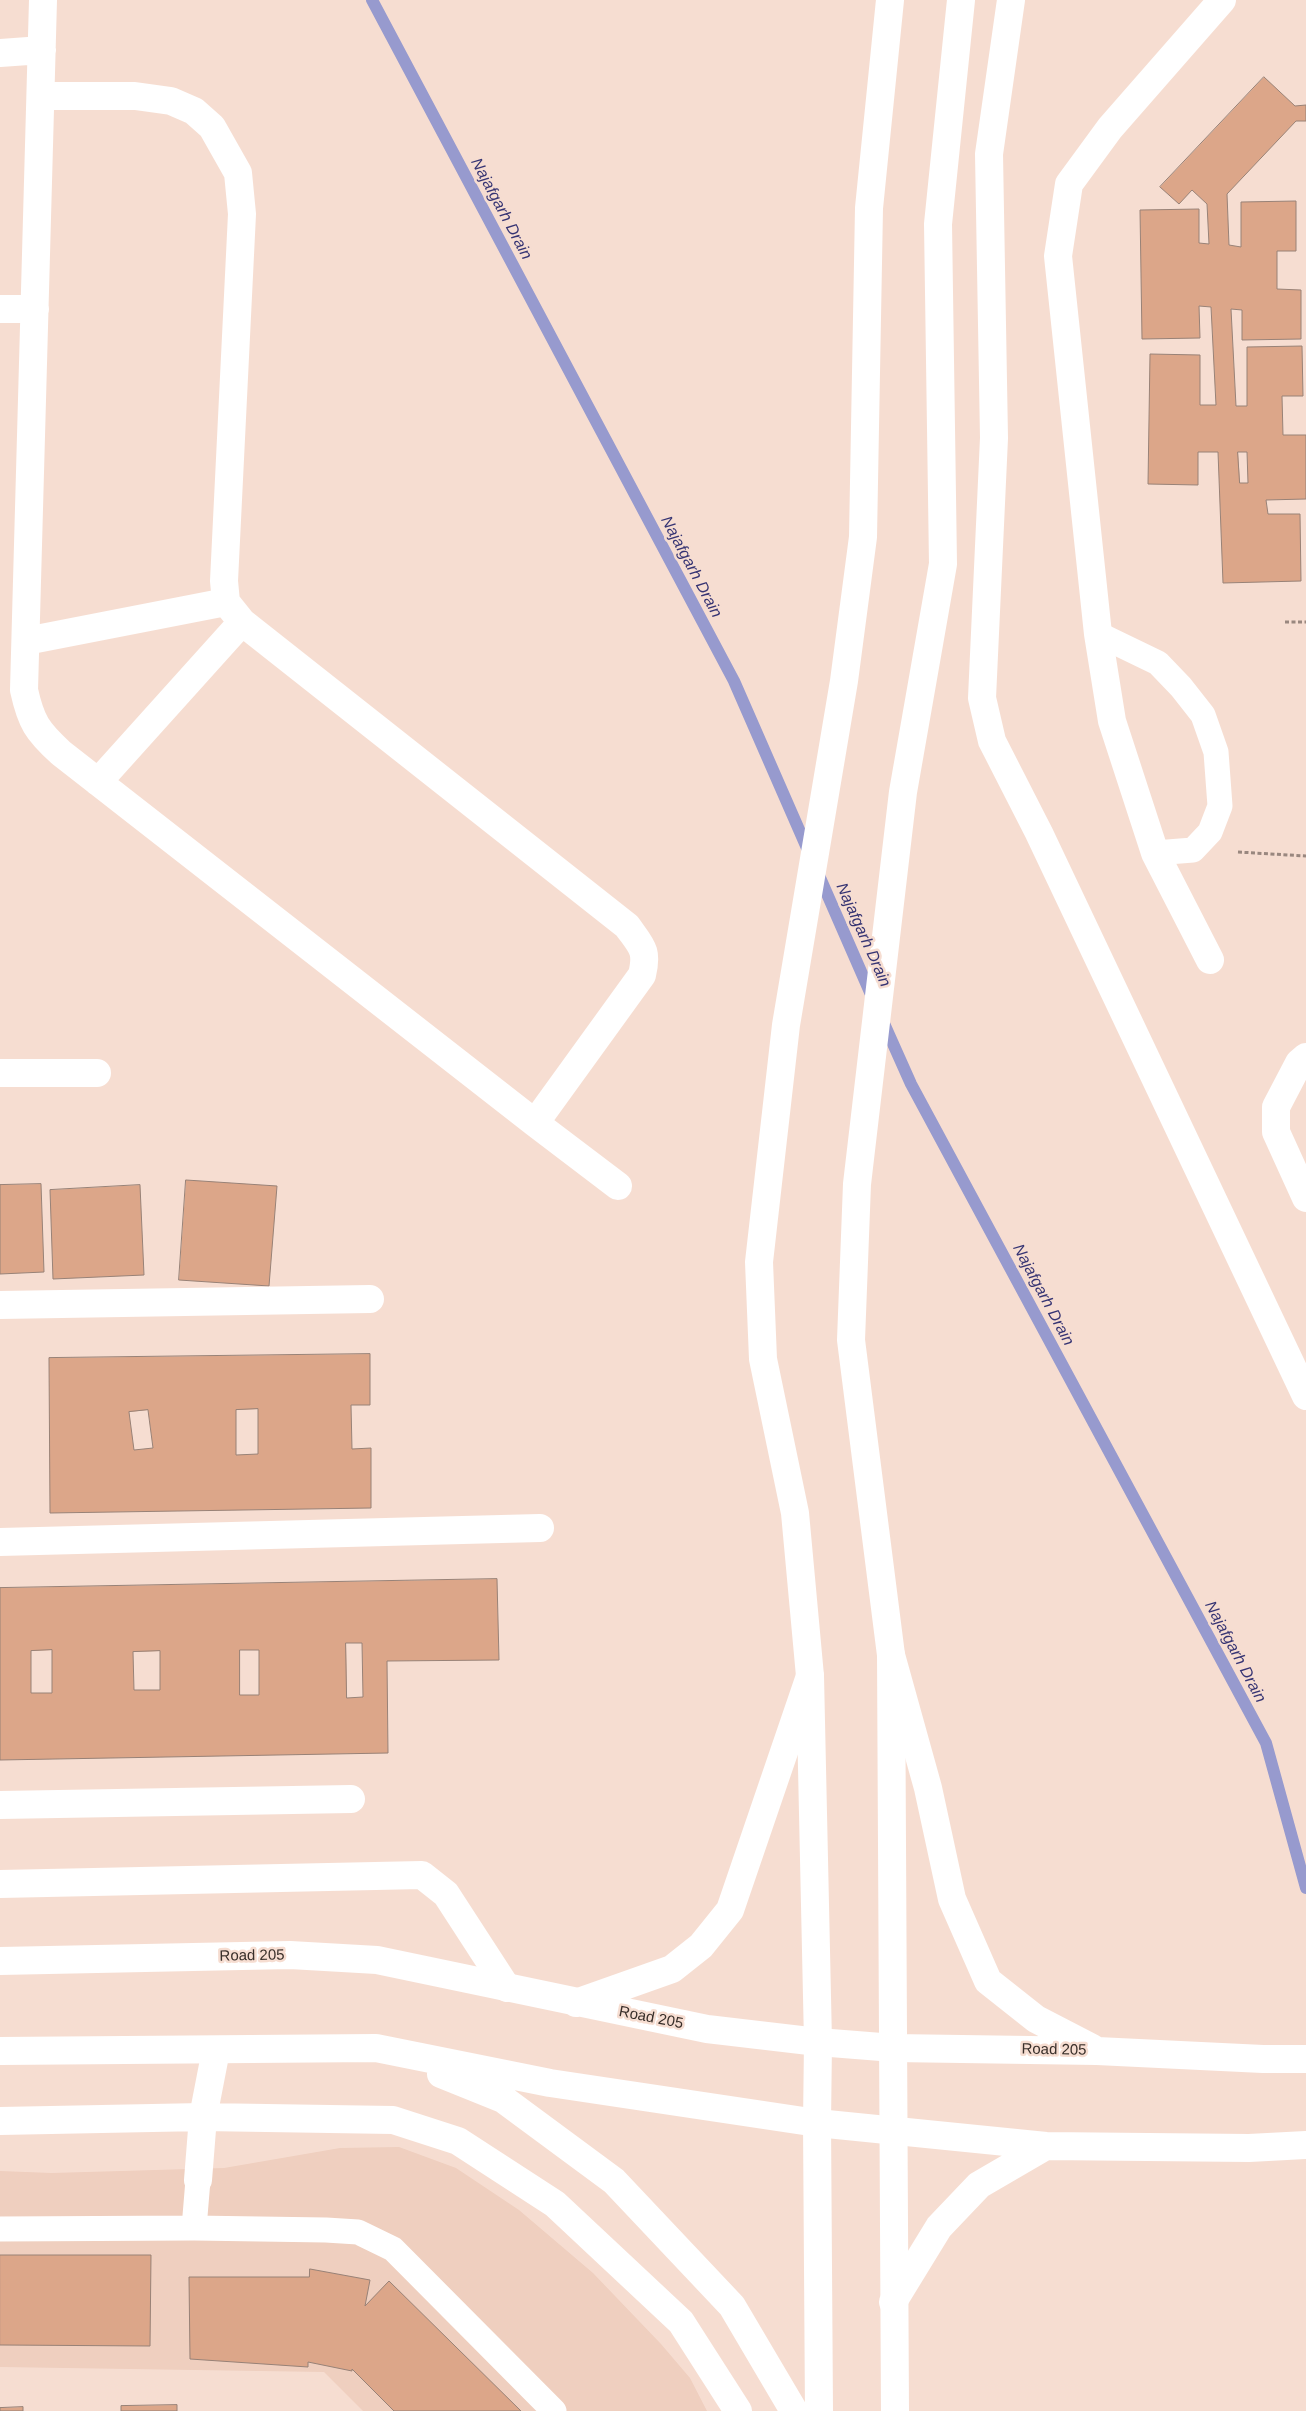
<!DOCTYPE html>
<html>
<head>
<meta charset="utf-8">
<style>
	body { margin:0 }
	canvas { display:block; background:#f6ddd1 }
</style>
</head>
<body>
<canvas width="1306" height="2411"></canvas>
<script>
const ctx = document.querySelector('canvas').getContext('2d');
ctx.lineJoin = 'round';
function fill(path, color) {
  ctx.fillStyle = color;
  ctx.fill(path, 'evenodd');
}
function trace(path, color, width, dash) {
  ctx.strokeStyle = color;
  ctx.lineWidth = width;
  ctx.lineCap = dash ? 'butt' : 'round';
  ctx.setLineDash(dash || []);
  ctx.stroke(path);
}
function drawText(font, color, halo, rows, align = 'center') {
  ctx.font = font + ' Helvetica,sans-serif';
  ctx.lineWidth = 5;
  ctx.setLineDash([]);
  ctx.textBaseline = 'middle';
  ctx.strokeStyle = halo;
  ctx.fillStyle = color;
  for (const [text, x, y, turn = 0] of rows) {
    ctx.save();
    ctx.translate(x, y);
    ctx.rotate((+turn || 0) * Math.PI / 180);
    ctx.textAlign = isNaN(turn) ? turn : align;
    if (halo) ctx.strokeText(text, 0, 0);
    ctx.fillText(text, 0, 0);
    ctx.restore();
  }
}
const built = new Path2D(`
	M399,2147l57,21 63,42 74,63 68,71 29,34 17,33h-344l-39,-39 -324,-5v-196l52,2 172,-5 116,-20z`);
const stream = new Path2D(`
	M372,0l362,681 139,318
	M882,1019l29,65 355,659 40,145`);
const building = new Path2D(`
	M1264,77l31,29 11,-1v16h-10l-69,73 2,51 12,2v-45l55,-1v50h-19v38l24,1v49l-59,1v-30l-11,-1 5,97h11v-59l55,-1 1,50h-21l1,39h23v64l-40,1 2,14h32l1,67 -78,2 -5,-131h-20v33l-50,-1 2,-130 50,1v50h16l-5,-98 -12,-1 1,32 -58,1 -2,-129 59,-1v34l10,1 -2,-40 -15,-14 -13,14 -19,-17zM1238,452h9l1,31h-8z
	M186,1180l91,6 -8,100 -90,-6z
	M41,1184l3,88 -44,2v-89z
	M140,1185l4,90 -91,4 -3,-89z
	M370,1354v51h-19l1,44 19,-1v60l-321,5 -1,-155zM258,1409v45l-22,1v-45zM148,1410l5,38 -19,2 -5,-38z
	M497,1579l2,81 -112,1 1,92 -388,7v-172zM346,1643h16l1,54 -16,1zM52,1650v43h-21v-42zM240,1650h19v45h-19zM160,1651v39h-26l-1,-38z
	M0,2255h151l-1,91 -150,-1z
	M310,2269l60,11 -5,26 24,-25 132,130h-127l-42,-42v2l-44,-9v5l-118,-8 -1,-82h120z
	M177,2405v6h-56v-5z
	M23,2407v4h-23v-3z`);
const path = new Path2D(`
	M1285,622h21
	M1238,852l68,4`);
const service = new Path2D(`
	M1098,634l60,29 23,24 22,28 13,37 4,54 -10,26 -17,18 -38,3
	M194,2228l4,-48
	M0,2229l194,-1 132,2 32,2 35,17 161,162`);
const minor = new Path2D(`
	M43,0l-19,690c7,32 13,41 37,63l474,370 83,63
	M1011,0l-22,154 5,284 -12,260 10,43 47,92 267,563
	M0,53l42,-3
	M41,96h94l36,5 23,10 18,16 26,46 4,41 -18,367 2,21 16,20 385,304c15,21 21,24 15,49l-107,148
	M0,309h35
	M26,641l200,-39
	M98,782l144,-160
	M1210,960l-55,-107 -43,-132 -14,-87 -40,-378 11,-72 41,-56 112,-128
	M1306,1057l-7,6 -23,44v25l30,66
	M0,1073h97
	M0,1305l370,-6
	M0,1542l540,-14
	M0,1805l351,-6
	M0,1884l422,-9 24,19 61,94
	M0,2121l203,-4 190,3 65,21 97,63 126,118 57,89
	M198,2180l5,-63 13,-67`);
const tertiary = new Path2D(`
	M819,2411l-2,-288 1,-81 -8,-366 -15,-163 -32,-154 -4,-97 27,-237 58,-344 19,-144 6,-329 21,-208
	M895,2411l-4,-756 -40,-315 6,-156 46,-392 40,-228 -5,-340 23,-224`);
const secondary = new Path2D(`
	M891,1655l37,133 24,111 36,82 48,38 56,29
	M0,1961l290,-6 87,5 330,69 111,13 76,6 203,3 166,8h43
	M576,2003l96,-34 29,-23 29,-36 80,-234
	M0,2051l376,-3 174,35 267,40 229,23 203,2 57,-3
	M441,2074l62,25 111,82 118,125 62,105
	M893,2302l46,-75 40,-42 67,-39`);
const streetNames = [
	["Road 205",252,1956,-1],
	["Road 205",651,2018,11],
	["Road 205",1054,2050,1]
];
const waterNames = [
	["Najafgarh Drain",501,209,62],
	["Najafgarh Drain",691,567,62],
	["Najafgarh Drain",863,935,66],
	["Najafgarh Drain",1043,1295,62],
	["Najafgarh Drain",1235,1652,62]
];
fill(built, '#efcfbf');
trace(stream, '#979ace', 12);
fill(building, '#dca689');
trace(building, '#988277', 1);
trace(path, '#99877f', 3, [4, 2.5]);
trace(service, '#fff', 25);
trace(minor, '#fff', 28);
trace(tertiary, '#fff', 28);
trace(secondary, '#fff', 28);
drawText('15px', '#392f2a', '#f6ddd1', streetNames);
drawText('italic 16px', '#363473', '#f6ddd1', waterNames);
</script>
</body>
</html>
